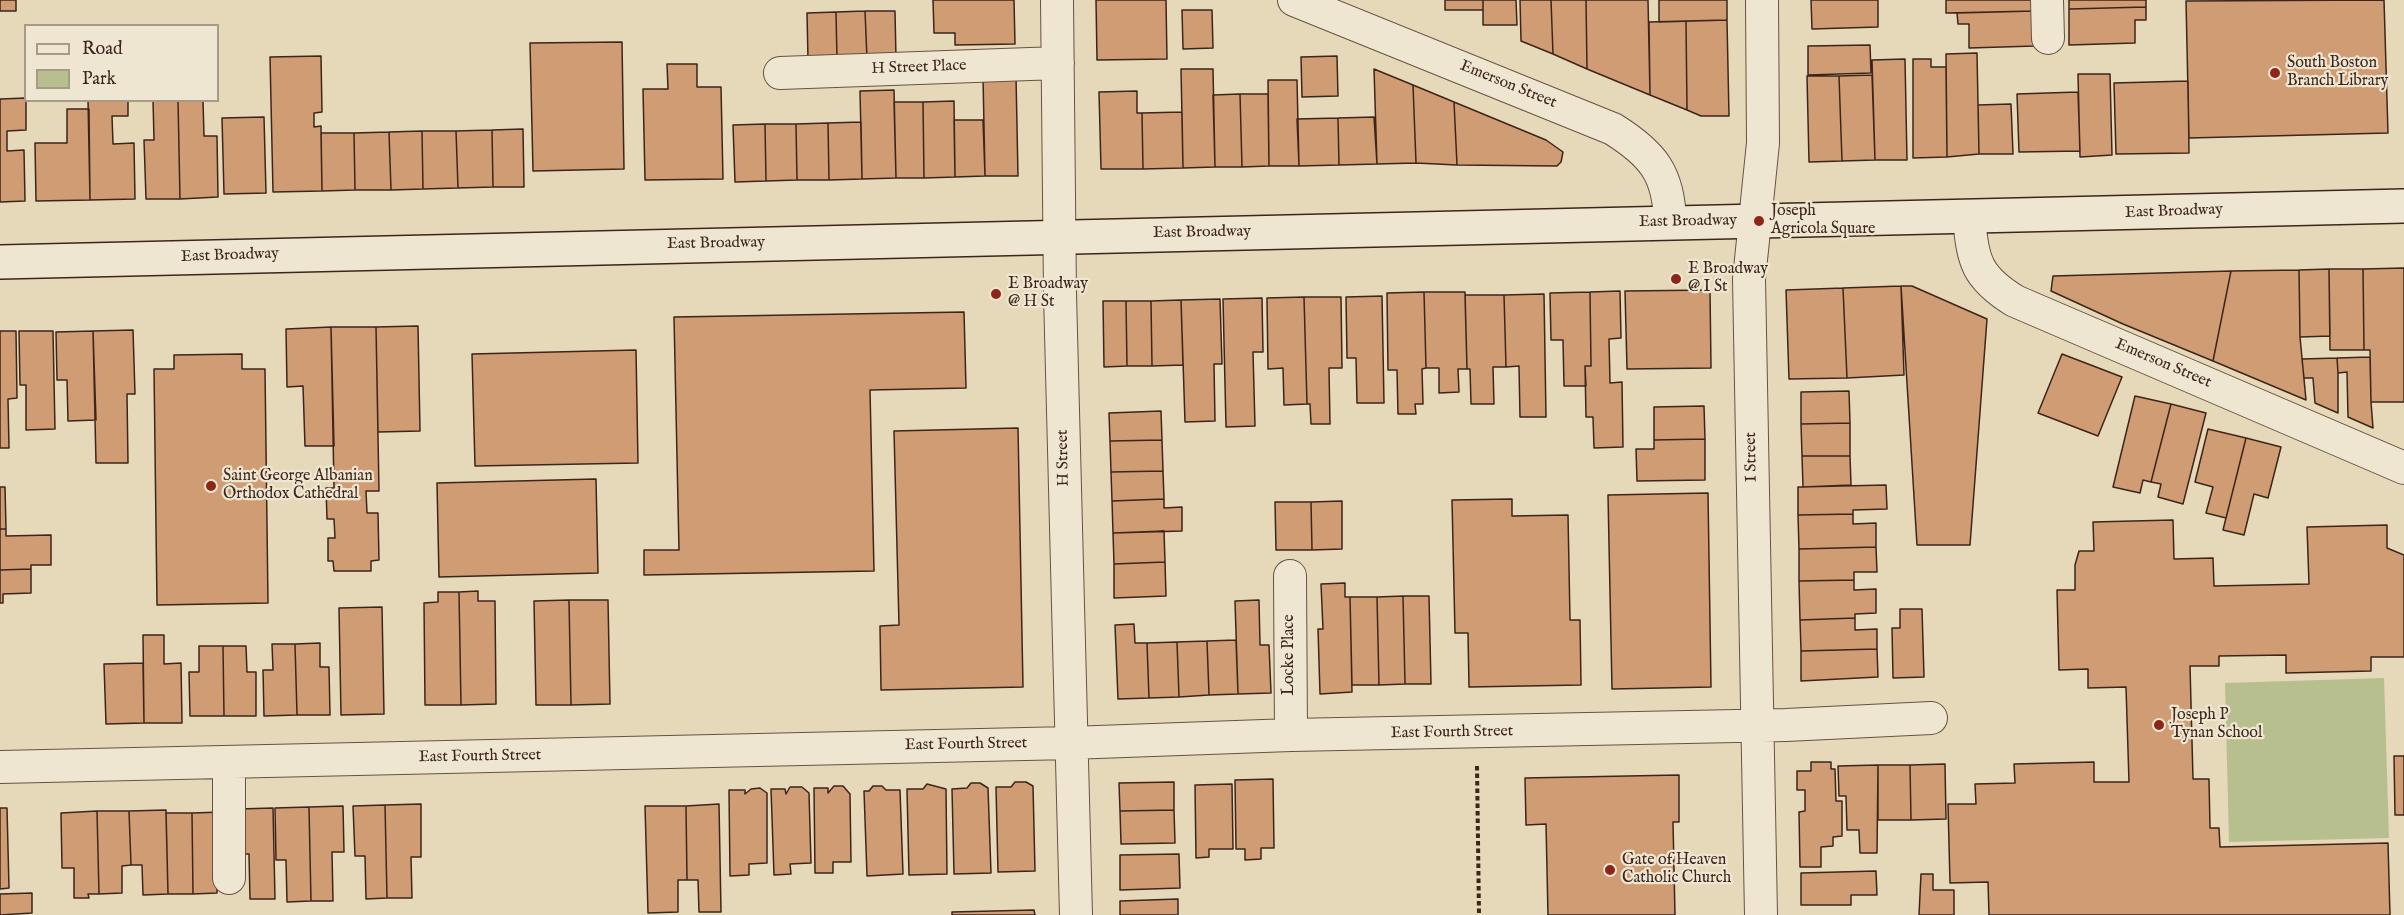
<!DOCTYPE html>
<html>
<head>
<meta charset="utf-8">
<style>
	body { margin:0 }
	#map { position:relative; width:2404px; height:915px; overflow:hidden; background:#e6d9b9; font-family:"IM FELL English",serif }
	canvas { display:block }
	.legend { position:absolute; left:24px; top:24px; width:195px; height:78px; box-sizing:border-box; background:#efe6d2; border:2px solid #a89989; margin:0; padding:8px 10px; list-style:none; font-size:18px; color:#3d251b }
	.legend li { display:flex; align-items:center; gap:12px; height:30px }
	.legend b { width:30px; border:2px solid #a89989 }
</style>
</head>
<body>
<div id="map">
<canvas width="2404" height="915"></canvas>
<ul class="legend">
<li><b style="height:8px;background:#efe6d2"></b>Road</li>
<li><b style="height:16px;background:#b7bf8e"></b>Park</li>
</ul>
</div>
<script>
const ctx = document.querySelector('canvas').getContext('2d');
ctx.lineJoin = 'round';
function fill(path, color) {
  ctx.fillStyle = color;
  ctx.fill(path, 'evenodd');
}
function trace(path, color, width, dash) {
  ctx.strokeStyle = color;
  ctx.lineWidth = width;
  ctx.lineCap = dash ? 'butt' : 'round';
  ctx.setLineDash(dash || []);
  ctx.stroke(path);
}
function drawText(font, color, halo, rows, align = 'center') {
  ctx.font = font + ' "IM FELL English",serif';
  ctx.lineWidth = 4.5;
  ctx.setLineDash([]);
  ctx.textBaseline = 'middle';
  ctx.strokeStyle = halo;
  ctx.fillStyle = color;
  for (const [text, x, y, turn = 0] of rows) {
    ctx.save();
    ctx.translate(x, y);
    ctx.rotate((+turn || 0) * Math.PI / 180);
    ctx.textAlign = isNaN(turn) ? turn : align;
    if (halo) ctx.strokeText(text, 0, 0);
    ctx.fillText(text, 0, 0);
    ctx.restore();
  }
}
const green = new Path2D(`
	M2384,678l5,160 -160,4 -4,-159z`);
const building = new Path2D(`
	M0,0h16v11h-16z
	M933,0h81l1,44 -60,1v-12h-21z
	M1096,0h70l1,59 -70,1z
	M1445,0h38v10h-38z
	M1483,0h33l1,25h-34z
	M1520,0h31l2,54 -32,-13z
	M1551,0h35l1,69 -34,-15z
	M1586,0h62l2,95 -63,-26z
	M1659,0h68v20l-68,2z
	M1811,0h67v27l-66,2z
	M1946,0h88l1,11 -89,2z
	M2069,0h77v7l-77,2z
	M2384,0l4,133 -199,5 -3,-137z
	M2146,7v13h-11v23l-66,2v-36z
	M1182,10h30l1,38 -30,1z
	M865,11h30l1,48h-29z
	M865,11l2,48 -30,1 -1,-48z
	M2035,11v35l-66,2v-24h-11l-1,-11z
	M836,12l1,48h-29l-1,-47z
	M1727,20l2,96h-28l-14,-6 -1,-89z
	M1686,21l1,89 -37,-15 -1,-73z
	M622,42l2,127 -91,2 -3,-128z
	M1870,45l1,28 -63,2v-29z
	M1977,53l2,101 -32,3 -1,-103z
	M321,56l1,56 -8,1v14l7,-1 1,65 -49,1 -3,-135z
	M1337,56l1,40 -36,1 -1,-40z
	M1905,59l2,101h-32l-3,-100z
	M1913,59h18v8h15l1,90 -34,1z
	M667,64h30v23h24l2,92 -78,1 -2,-91h25z
	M1181,69h32l2,98 -32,1z
	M1374,69l39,16 3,78 -39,1z
	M2078,74h32l2,81 -32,2z
	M1872,75l3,85 -33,1 -3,-85z
	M1016,76l2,100h-33l-2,-99z
	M1807,76h32l3,85 -33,1z
	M1268,80h29l2,86h-30z
	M2188,81l1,72 -73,1 -2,-71z
	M1413,85l41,17 3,63 -41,-2z
	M894,90l2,88 -34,1 -2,-88z
	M1137,91v22h5l1,56h-42l-2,-77z
	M2078,92l2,59 -61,1 -2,-58z
	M1240,94l2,73h-27l-2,-72z
	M1240,94h28l1,72 -27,1z
	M26,98v32l-19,1v20l17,-1 1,51 -25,1v-103z
	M88,100h40v16h-16l1,28 21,-1 1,56 -45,1z
	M153,100h25l2,99h-34l-2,-59h10z
	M178,100h25l1,36h13l1,61 -38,2z
	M954,101l1,76 -31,1 -1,-76z
	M894,102h29l1,76h-28z
	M1454,102l92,38 17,12 -2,10 -4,4 -100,-1z
	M2011,104l2,50h-34l-1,-49z
	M67,109h22l1,91 -54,1 -1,-58h32z
	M1182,112l1,56 -40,1 -1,-56z
	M264,117l2,76 -42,1 -2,-76z
	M1374,117l3,47 -38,1 -1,-47z
	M1338,118l1,47 -40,1 -2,-47z
	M954,120h29l2,56 -30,1z
	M861,122l1,57 -33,1 -1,-57z
	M828,123l1,57h-32l-1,-56z
	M765,124l1,57 -31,1 -2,-57z
	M765,124h31l1,56 -31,1z
	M523,129l1,58h-31l-1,-57z
	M492,130l1,57 -35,1 -2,-57z
	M422,131h34l2,57 -35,1z
	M422,131l1,58 -32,1 -2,-58z
	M389,132l2,58h-36l-1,-57z
	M321,133h33l1,57 -33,1z
	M2404,268v134h-33l-1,-52h-6l-1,-81z
	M2329,269h34l1,81h-34z
	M2329,269l1,67 -30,1 -1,-67z
	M2299,270l1,67 6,63 -93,-39 18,-90z
	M2231,271l-18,90 -90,-37 -72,-33 2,-15z
	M1901,286h11l75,33 -17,226h-53z
	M1901,286l3,89 -57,3 -4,-90z
	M1843,288l4,90 -58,1 -3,-89z
	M1710,290l1,78 -84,1 -2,-78z
	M1620,291l1,47 -12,1 1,44 12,-1 1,65 -29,1 -1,-31h-7l-1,-51h6l-1,-74z
	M1424,292l2,76 -4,1 1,35h-8l1,10h-18l-1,-44h-9l-1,-77z
	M1424,292h41l2,77h-9l1,23 -20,1v-25h-13z
	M1590,292l1,74h-6l1,20h-22l-1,-46h-12l-1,-47z
	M1544,294l2,123h-26l-1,-51 -13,1 -2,-72z
	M1465,295h39l2,72h-13l1,37h-23l-1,-35h-3z
	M1382,296l2,107h-27l-1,-45h-9l-1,-61z
	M1304,297h37l1,71h-13l1,56h-19l-1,-20h-3z
	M1304,297l3,107 -23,1 -1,-37 -15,1 -1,-71z
	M1262,298l1,54h-10l2,74 -29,1 -3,-128z
	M1220,299l2,65h-8l1,57 -30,1 -4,-122z
	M1181,300l2,65 -31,1 -1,-65z
	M1103,301h23l1,65 -23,1z
	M1126,301h25l1,65h-25z
	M964,312l2,76 -96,2 4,181 -230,4v-25h35l-5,-233z
	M418,326l2,105 -42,1 -2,-105z
	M331,327l3,119h-29l-2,-60 -16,1 -1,-58z
	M331,327h45l3,164h-13l1,22h11l1,47 -8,1v10h-37l-1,-10h-5v-23h7l-1,-19h-7l-1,-31h8z
	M133,330l2,64h-8l1,69h-32l-3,-132z
	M0,331h16l1,67 -9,1 1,49h-9z
	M19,331h34l2,98 -29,1v-45h-6z
	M93,331l3,89 -28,1 -1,-41h-10l-1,-48z
	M636,350l2,113 -163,3 -3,-112z
	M242,354v15h23l3,234 -111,2 -3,-236h20v-14z
	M2062,354l60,23 -24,59 -60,-23z
	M2370,357l1,45 2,26 -25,-11 -1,-45 -9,1 -1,-15z
	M2337,358l1,15v40l-23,-10 -2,-25h-9l-2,-19z
	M1849,391l1,32 -49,1v-32z
	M2135,396l36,8 -20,78 -8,-2 -3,13 -27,-6z
	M2171,404l35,9 -23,91 -25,-7 3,-13 -10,-2z
	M1704,406l1,33 -51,1v-33z
	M1161,411l1,29 -52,1 -1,-28z
	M1850,423v33h-48l-1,-32z
	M1018,428l5,259 -142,3 -1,-64 19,-1 -5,-194z
	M2208,429l38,9 -20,80 -20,-5 7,-26 -18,-5z
	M2246,438l35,9 -13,51 -14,-4 -10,41 -21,-5z
	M1705,439v41l-68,1 -1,-32h18v-9z
	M1162,440l1,31 -52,1 -1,-31z
	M1802,456h48l1,29 -48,2z
	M1163,471l1,28 -52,2 -1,-29z
	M596,479l2,94 -159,4 -2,-94z
	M1886,485l1,24 -34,1v4l-55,1v-28z
	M0,487h5l1,42h-6z
	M1708,493l3,194 -99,2 -4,-194z
	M1164,499v9l18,-1v24l-69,2 -1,-32z
	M1512,499v17l56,-1 2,105h10l1,65 -112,2 -1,-54h-13l-3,-133z
	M1342,501v48l-30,1 -1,-48z
	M1275,502h36l1,48h-36z
	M1853,514v10l23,-1v24l-77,2 -1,-34z
	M2173,520l1,39 39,-1 1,28 95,-2 -2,-57 80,-2v23l17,7v102h-33v14l-85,2v-18l-67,1v10h-29l3,113h16l1,49h9l1,19 168,-4 2,72h-401l-1,-33 -38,1 -2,-79h28l-1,-20 40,-1 -1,-19 80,-2v20h35l-3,-95 -38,1v-19l-29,1 -2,-80h18v-25l4,-14h15l-1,-29z
	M0,529h6v7l45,-1v30h-20v4l-31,1z
	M1164,531l1,31 -51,2 -1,-31z
	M1876,547l1,25h-23v8l-55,1v-32z
	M1165,562l1,34 -52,2v-34z
	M31,569v24l-28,1v9h-3v-33z
	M1854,580v10l22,-1v24l-21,1v4l-55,2 -1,-39z
	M1345,583v14h5l2,95 -32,2 -2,-65h5l-2,-45z
	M478,591v10h17l1,103 -35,1 -2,-113z
	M438,592h21l2,113h-36l-1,-102 14,-1z
	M1403,596h26l2,88h-26z
	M1403,596l2,88 -26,1 -2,-88z
	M1350,597h27l2,88h-27z
	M569,600l2,105h-35l-2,-104z
	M569,600h39l2,104 -39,1z
	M1259,600l1,45h9l2,48 -33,1 -3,-93z
	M382,607l2,107 -43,1 -2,-107z
	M1900,609h22l2,68 -31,1 -1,-50h8z
	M1855,618v12l22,-1v20l-76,2 -1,-31z
	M1134,624l1,19h12l2,55 -31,1 -3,-74z
	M143,635h21v29l17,-1 1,60h-38z
	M1236,640l2,54 -29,1 -2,-54z
	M1207,641l2,54 -30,2 -2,-55z
	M1177,642l2,55 -30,1 -2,-55z
	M320,643v24h9l1,48h-33l-2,-71z
	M272,644h23l2,71 -33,1 -1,-46h10z
	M199,646h24l1,70h-34l-1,-44h10z
	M223,646h23l1,26h9v44h-32z
	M1877,649l1,28 -77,4v-30z
	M143,663l1,60 -38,1 -2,-60z
	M2394,756h10v59h-9z
	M1811,762h20v7h4l1,32h6v35l-9,1v9l-12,1v20h-21l-1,-55 6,-1v-21h-8v-19h14z
	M1945,764l1,55 -35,1 -1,-55z
	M1878,765h32l1,55h-33z
	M1878,765l-1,88h-17l-1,-23h-12l-1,-34h-7l-1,-30z
	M1679,775v47h-6l2,93h-127l-2,-91 -20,1 -1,-47z
	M1273,779l1,69h-13v11l-16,1v-11h-9l-1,-69z
	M1015,782h11l7,4 2,85 -37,1 -2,-85h15z
	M1174,782v28l-54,1 -1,-28z
	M971,783h9l8,5 3,85 -37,1 -2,-85 15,-1z
	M927,784l19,5 1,85 -38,1 -2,-86h16z
	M1232,784l1,65h-24v8l-13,1 -1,-73z
	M834,786h9l7,8 1,68h-18v11h-18l-1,-85h14v5z
	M873,786h9l4,4h14l3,84 -36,2 -3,-85h5z
	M790,787h12l7,6 2,70 -21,1 1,10 -17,1 -3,-86h14l1,5z
	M760,788l7,5v70l-18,1v11l-19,1 -1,-86h16v4l6,-5z
	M421,804v53h-10l1,41h-25l-2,-93z
	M719,804l2,108h-22l-1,-32h-11l-1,-74z
	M385,805l2,93 -21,1 -1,-43h-10l-2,-50z
	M343,806l1,46h-12l1,49h-22l-2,-94z
	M645,806h41l1,74h-9v32l-30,1z
	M309,807l2,94 -24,1 -1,-42h-10l-1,-52z
	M0,808h7l2,80 -9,1z
	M273,808l2,91h-25l-1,-45h-11v-45z
	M166,810l2,84 -25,1 -1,-30h-11l-2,-54z
	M1174,810l1,33 -54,1 -1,-33z
	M97,811l2,83h-11l1,4h-15v-30h-12l-1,-55z
	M97,811h32l2,54 -9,1v27l-23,1z
	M222,812l-6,34 1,47 -24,1 -1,-81z
	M166,813h26l1,81h-25z
	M1179,854l1,34 -60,2v-35z
	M1876,871l1,24h-26v10h-50v-32z
	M1921,874h12v16h21v25h-35z
	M32,893v20l-32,2v-21z
	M1178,899v16h-58v-14z
	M1034,910l1,5h-83v-3z`);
const path = new Path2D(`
	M1477,766l2,149`);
const minor = new Path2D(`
	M1057,0l3,294 16,621
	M1294,0l319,129c40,25 56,45 57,93
	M2047,0l1,38
	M780,73l278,-10
	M1969,218c4,43 7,59 46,83l389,167
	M1290,576l1,159
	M229,762v116
	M0,767l1070,-24 221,-8 495,-10 145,-7
	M1761,915l-12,-636 14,-136 -1,-143`);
const secondary = new Path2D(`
	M0,262l2404,-56`);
const markers = [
	[2275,73,6,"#8f2418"],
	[1759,221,6,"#8f2418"],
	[1676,279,6,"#8f2418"],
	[996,294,6,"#8f2418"],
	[211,486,6,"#8f2418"],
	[2159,725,6,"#8f2418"],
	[1610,870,6,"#8f2418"]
];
const poiNames = [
	["South Boston",2287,64],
	["Branch Library",2287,82],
	["Joseph",1771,212],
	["Agricola Square",1771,230],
	["E Broadway",1688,270],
	["@ I St",1688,288],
	["E Broadway",1008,285],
	["@ H St",1008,303],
	["Saint George Albanian",223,477],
	["Orthodox Cathedral",223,495],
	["Joseph P",2171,716],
	["Tynan School",2171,734],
	["Gate of Heaven",1622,861],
	["Catholic Church",1622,879]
];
const streetNames = [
	["H Street Place",919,68,-2],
	["Emerson Street",1508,85,22],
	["East Broadway",2174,212,-2],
	["East Broadway",1688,222,-1],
	["East Broadway",1202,233,-1],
	["East Broadway",716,244,-1],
	["East Broadway",230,256,-2],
	["Emerson Street",2163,364,23],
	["I Street",1752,457,-91],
	["H Street",1064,458,-91],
	["Locke Place",1290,655,-90],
	["East Fourth Street",1452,733,-1],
	["East Fourth Street",966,745,-1],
	["East Fourth Street",480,757,-1]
];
fill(green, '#b7bf8e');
fill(building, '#cf9c74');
trace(building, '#3d251b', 1.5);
trace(minor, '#675242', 34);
trace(secondary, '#3d251b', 36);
trace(path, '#3d251b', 4, [4.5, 3]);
trace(minor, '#efe6d2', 32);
trace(secondary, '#efe6d2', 33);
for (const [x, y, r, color] of markers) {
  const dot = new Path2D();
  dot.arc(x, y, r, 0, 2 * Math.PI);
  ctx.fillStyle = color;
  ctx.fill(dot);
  trace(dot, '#efe6d2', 2);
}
drawText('16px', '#3d251b', '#efe6d2', poiNames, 'left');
drawText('16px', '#3d251b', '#efe6d2', streetNames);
</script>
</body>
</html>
